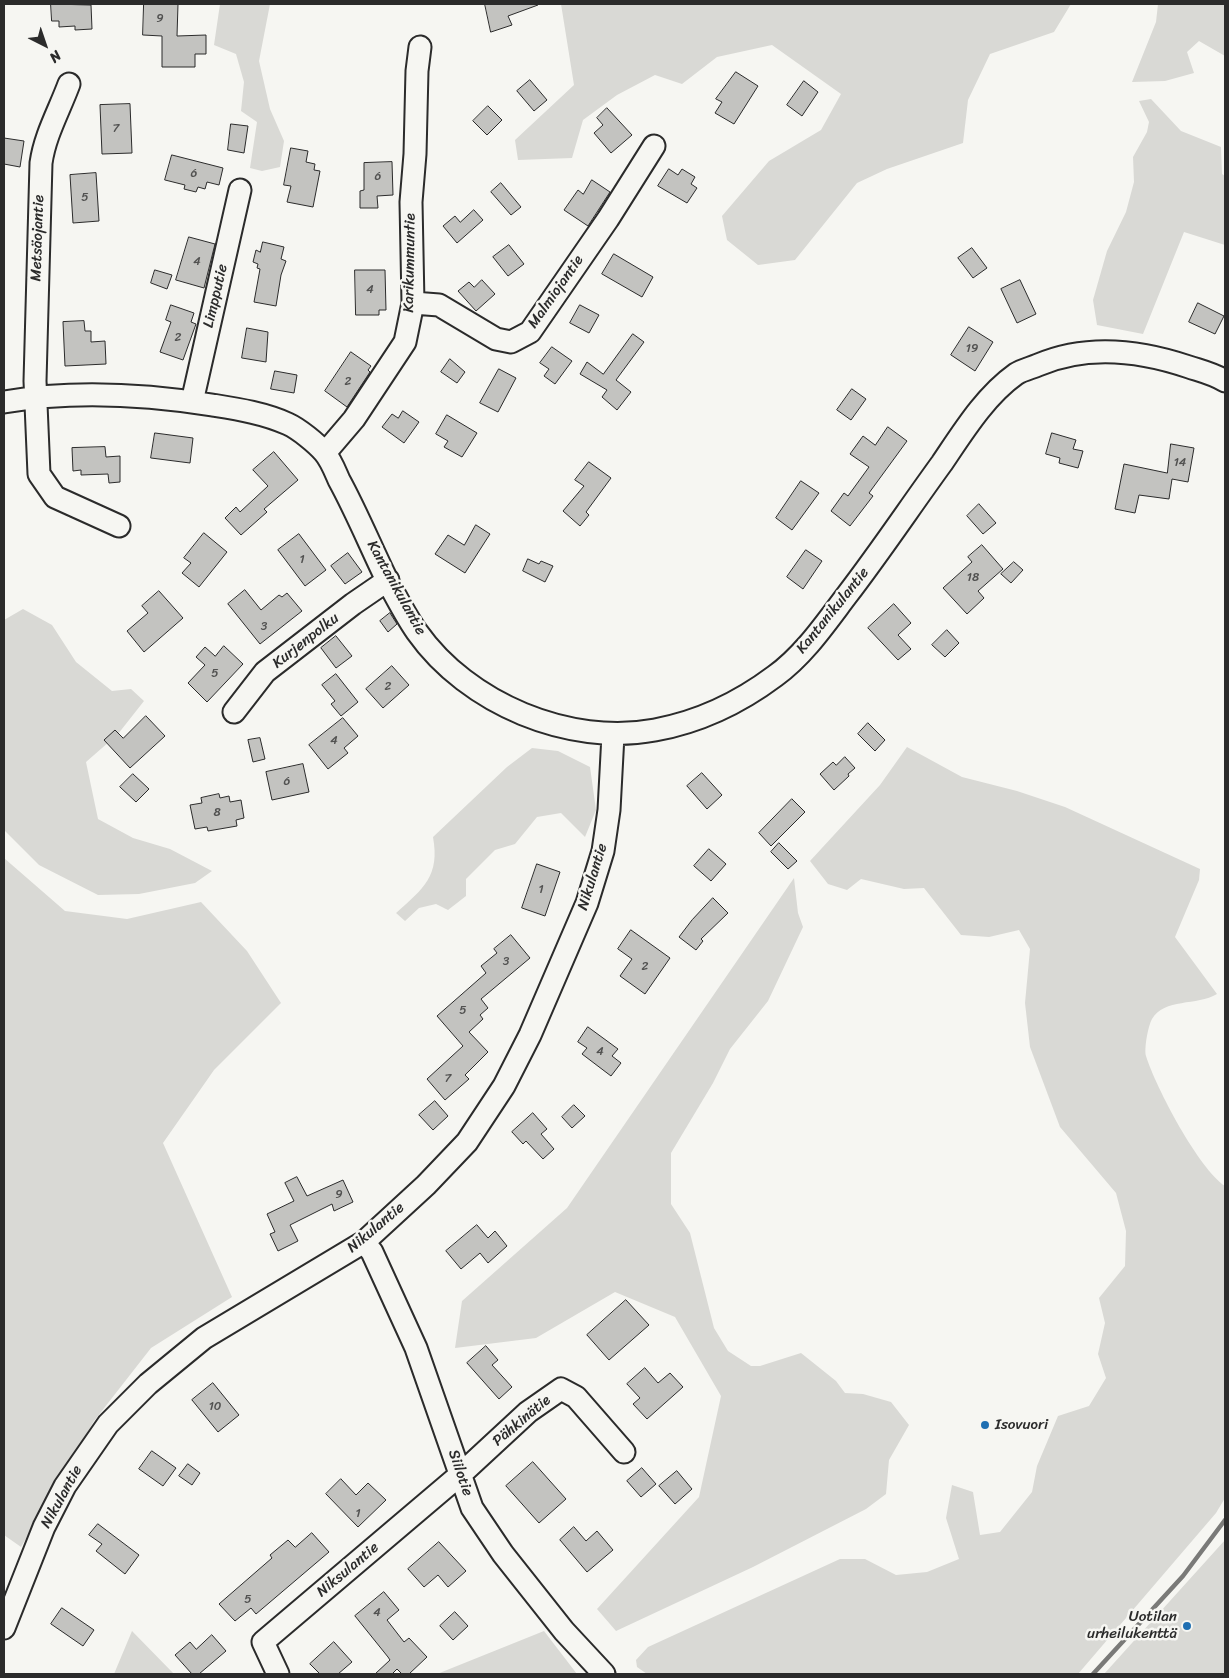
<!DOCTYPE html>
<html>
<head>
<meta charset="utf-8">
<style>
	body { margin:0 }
	#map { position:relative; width:1229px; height:1678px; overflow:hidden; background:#f6f6f2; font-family:Sriracha,sans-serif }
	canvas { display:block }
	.frame { position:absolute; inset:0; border:5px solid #2b2b2b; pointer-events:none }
	.north { position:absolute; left:20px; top:20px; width:50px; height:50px; -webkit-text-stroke:4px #f6f6f2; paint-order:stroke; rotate:139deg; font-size:14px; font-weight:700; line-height:20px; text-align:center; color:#2b2b2b }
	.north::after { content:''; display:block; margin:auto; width:18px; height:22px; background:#2b2b2b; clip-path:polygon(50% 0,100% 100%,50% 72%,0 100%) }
</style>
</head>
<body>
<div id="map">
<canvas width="1229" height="1678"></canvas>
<div class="frame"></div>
<div class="north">N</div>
</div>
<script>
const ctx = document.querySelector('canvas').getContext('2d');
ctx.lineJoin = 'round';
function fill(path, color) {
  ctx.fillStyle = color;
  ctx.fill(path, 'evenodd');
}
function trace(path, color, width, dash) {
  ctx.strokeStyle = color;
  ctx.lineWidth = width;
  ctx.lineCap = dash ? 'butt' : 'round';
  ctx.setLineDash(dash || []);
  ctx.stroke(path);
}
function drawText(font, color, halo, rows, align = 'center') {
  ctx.font = font + ' Sriracha,sans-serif';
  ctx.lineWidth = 5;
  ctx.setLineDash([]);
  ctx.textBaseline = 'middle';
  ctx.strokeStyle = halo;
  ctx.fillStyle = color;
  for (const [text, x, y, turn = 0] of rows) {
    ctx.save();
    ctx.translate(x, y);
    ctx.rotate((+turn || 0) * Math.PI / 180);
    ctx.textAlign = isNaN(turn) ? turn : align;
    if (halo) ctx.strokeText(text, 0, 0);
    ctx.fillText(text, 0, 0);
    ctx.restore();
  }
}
const green = new Path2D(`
	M220,4h50l-11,57 11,48 14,32 -4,26 -18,4 -12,-3 7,-46 -16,-11 3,-29 -8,-28 -22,-9z
	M561,4h510l-17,28 -64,22 -22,46 -5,43 -76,26 -30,14 -62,77 -37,5 -31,-25 -5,-24 47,-55 52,-31 20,-36 -69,-49 -55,12 -35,27 -27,-9 -38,20 -34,25 -11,38 -54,2 -3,-20 59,-55z
	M1158,4h67v52l-26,-15 -12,11 7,21 -29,8 -33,1 24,-60z
	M1151,99l30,32 40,16 1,27 3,2v69l-41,-13 -41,102 -46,-9 -4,-25 14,-49 19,-39 8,-30 -1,-25 14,-25 2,-10 -10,-21z
	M23,609l29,16 24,37 36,29 19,-2 13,12 -26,33 -32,28 12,57 35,19 37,11 42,22 -17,12 -56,11 -41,1 -59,-30 -35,-35v-210z
	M907,747l55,30 55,14 48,16 135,62 -1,11 -24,57 42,57c-20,12 -53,4 -65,25 -4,7 -8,30 -6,37 10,32 53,113 79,130v312l-9,15 -138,161h-431l-10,-7 -1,-7 12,-13 192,-88h25l31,16 31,-3 32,-13 -13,-41 6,-33 21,7 7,43 20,-3 32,-40 5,-26 21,-50 31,-10 17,-28 -8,-24 7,-31 -6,-25 26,-32 1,-35 -10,-38 -56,-66 -30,-80 -5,-44 5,-54 -11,-19 -30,7 -28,-2 -37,-47 -20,1 -43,-10 -14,11 -19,-6 -18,-23 70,-76z
	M532,748l26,3 32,16 6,43 -11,27 -24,-24 -24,4 -22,27 -20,6 -29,29v17l-18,14 -12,-6 -17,4 -14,13 -9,-8c28,-25 44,-37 37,-76l74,-70z
	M4,858l61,53 62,8 74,-17 46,49 34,52 -67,67 -51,73 69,154 -81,51 -57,73 -73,126 -17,-12z
	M794,878l4,35 5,14 -35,74 -38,48 -17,34 -42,70v51l19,29 24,95 14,23 23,15h9l41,-13 35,28 9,12 18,1 28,8 18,23 -20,35 -3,34 -20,15 -113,58 -137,64 -19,-22 102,-112 22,-101 -46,-79 -60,-25 -79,46 -81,10 7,-47 105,-93z
	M1225,1540v134h-121z
	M132,1631l42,43h-60z
	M544,1631l33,43h-140z`);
const stream = new Path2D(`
	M1093,1674l90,-98 42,-56`);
const building = new Path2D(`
	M51,4l40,1 1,24 -17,1v-4l-16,1v-6h-7z
	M144,4h34l-1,32 29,-1v19h-11v13h-33v-31l-19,-1z
	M485,4h53v1l-30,11 4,9 -21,7z
	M736,72l22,14 -24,38 -19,-11 7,-11 -6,-3z
	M530,80l17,20 -13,11 -17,-20z
	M804,81l14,11 -16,24 -15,-11z
	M130,104l2,49 -30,1 -2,-49z
	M488,106l14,14 -15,15 -14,-14z
	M607,108l25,27 -21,18 -17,-20 9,-8 -6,-7z
	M231,124l17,2 -4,27 -16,-3z
	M4,138l20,3 -4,26 -16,-3z
	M291,148l17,3 -2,11 9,2 -1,6 6,1 -7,36 -26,-5 4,-16 -7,-1z
	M172,155l51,13 -4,17 -12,-3 -2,7 -7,-2 -2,5 -12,-3 1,-4 -20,-5z
	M392,162l1,33 -16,1 1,12h-18v-17l4,-1v-27z
	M669,169l9,6 4,-6 13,8 -4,7 6,4 -10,15 -29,-17z
	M96,173l3,48 -26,2 -3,-48z
	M592,180l18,12 -22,34 -24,-16 14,-20 5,4z
	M501,183l20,24 -10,8 -20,-23z
	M474,210l9,10 -26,23 -14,-17 12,-10 5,6z
	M189,237l26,7 -11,44 -28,-8z
	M263,242l21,5 -3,12 5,2 -5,14 -5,31 -22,-4 6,-33 -3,-1 1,-4 -5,-2 3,-12 4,2z
	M509,245l15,19 -16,12 -15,-19z
	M972,248l15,20 -14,10 -15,-20z
	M614,254l39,23 -11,20 -40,-23z
	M155,270l17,5 -5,14 -16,-6z
	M355,270h30l1,40h-7v5h-23z
	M482,280l13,14 -19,17 -18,-20 11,-9 5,5z
	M1020,280l16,34 -19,9 -16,-34z
	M1198,303l26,13 -9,18 -26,-12z
	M171,305l23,8 -3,9 5,2 -13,36 -23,-8 11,-30 -5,-2z
	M580,305l19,10 -10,18 -19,-10z
	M84,321l1,10h6v11l14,-1 1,23 -41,2 -2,-44z
	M969,327l24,15 -18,29 -24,-16z
	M247,328l21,4 -2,30 -24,-4z
	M633,334l11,8 -28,38 15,12 -14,18 -15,-13 5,-7 -27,-16 7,-12 16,12z
	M552,347l20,14 -17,23 -11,-8 5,-7 -9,-6z
	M351,352l20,14 -3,4 2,2 -23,35 -22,-16z
	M450,359l15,13 -8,11 -16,-11z
	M499,369l17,9 -18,34 -18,-9z
	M275,371l22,4 -3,18 -23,-4z
	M852,389l14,10 -15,21 -14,-10z
	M403,411l16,11 -15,21 -22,-16 10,-13 6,4z
	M447,415l30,18 -15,24 -18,-10 4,-6 -12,-7z
	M888,427l19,14 -38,52 4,3 -23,30 -19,-15 13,-18 4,3 21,-29 -19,-13 13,-18 12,9z
	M155,433l38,5 -3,25 -39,-5z
	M1052,433l24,7 -3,9 10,2 -5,17 -19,-5 1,-5 -14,-4z
	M1171,444l23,4 -6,34 -16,-3 -3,20 -30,-4 -4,18 -20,-4 9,-45 43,9z
	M105,447l1,10 14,-1v26l-11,1 -1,-9 -27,1v-5l-8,1 -1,-23z
	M274,452l24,28 -34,29 3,3 -26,23 -16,-17 11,-11 4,5 28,-26 -15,-16z
	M589,462l22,16 -25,34 3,3 -9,11 -17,-15 21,-25 -9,-6z
	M801,481l18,12 -27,37 -16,-12z
	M979,504l17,19 -13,11 -16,-18z
	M476,525l14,9 -25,39 -30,-19 13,-19 16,10z
	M204,533l23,19 -28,35 -17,-14 9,-10 -7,-5z
	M299,534l27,36 -21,16 -27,-36z
	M982,545l21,24 -25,22 6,7 -17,16 -24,-26 29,-26 -4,-5z
	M806,550l16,11 -19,28 -16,-12z
	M348,553l14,19 -17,12 -14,-18z
	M528,559l11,5 2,-3 12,5 -8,16 -22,-11z
	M1014,562l9,8 -12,13 -10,-9z
	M245,590l16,20 18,-15 3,2 5,-4 15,18 -42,33 -32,-40z
	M159,591l24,27 -39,34 -17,-21 21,-18 -6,-7z
	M894,604l17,19 -13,12 13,14 -13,11 -30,-32z
	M390,613l7,11 -9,8 -8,-11z
	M947,630l12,13 -14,14 -13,-12z
	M336,636l16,20 -16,12 -15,-20z
	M224,646l19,18 -36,38 -19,-19 17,-18 -9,-8 9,-10 10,9z
	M392,666l17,19 -26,23 -17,-19z
	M336,674l22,28 -17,14 -10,-12 4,-3 -13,-16z
	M146,716l19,20 -35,32 -26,-28 11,-10 8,8z
	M343,718l15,18 -14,12 4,5 -20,16 -19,-24z
	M868,723l17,17 -10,11 -17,-17z
	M260,738l5,21 -12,3 -5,-22z
	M845,757l10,11 -7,6 1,2 -15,14 -14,-16 13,-12 3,3z
	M303,764l6,28 -37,8 -6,-28z
	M702,773l20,22 -15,14 -20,-23z
	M133,774l16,15 -13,13 -16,-15z
	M219,794l1,4 9,-2 1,6 11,-2 3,18 -8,2 1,6 -29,5 -1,-4 -12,2 -5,-24 12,-2 -1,-5z
	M792,799l13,13 -34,34 -12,-13z
	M779,843l18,18 -9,8 -17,-17z
	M709,849l17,15 -15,17 -17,-15z
	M537,864l23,8 -15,44 -23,-8z
	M713,898l15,15 -27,26 2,2 -7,9 -17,-13 13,-17z
	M631,930l39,28 -25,36 -25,-18 12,-17 -14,-10z
	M511,935l19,23 -49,41 7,9 -8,7 3,4 -14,13 19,20 -23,23 4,4 -24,21 -18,-21 36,-33 -26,-30 49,-43 -5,-7 16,-13 -3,-4z
	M588,1027l30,22 -6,7 9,7 -10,13 -29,-22 5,-6 -9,-6z
	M435,1101l13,15 -15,14 -14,-15z
	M574,1105l11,11 -13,12 -10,-11z
	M533,1113l14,16 -6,5 13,15 -11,10 -17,-18 -3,3 -11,-12z
	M297,1177l10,19 36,-16 10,22 -19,9 -2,-7 -42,21 8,16 -20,10 -8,-17 5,-2 -8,-18 27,-13 -9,-18z
	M477,1225l11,13 7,-7 12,15 -19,17 -8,-10 -19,16 -15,-18z
	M626,1300l23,25 -40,35 -22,-25z
	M486,1346l12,14 -6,5 20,22 -13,12 -32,-36z
	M645,1368l13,15 12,-10 13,14 -36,32 -14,-15 7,-6 -13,-14z
	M213,1383l26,32 -21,17 -26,-32z
	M152,1451l24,17 -13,18 -24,-17z
	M533,1462l33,37 -27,24 -33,-37z
	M188,1464l12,9 -8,12 -13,-9z
	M642,1468l14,16 -15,13 -14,-16z
	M677,1471l15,18 -17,15 -16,-18z
	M341,1479l15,16 12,-12 18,17 -28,27 -32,-33z
	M98,1524l41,31 -14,19 -29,-23 6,-7 -13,-9z
	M574,1527l12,14 11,-10 16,19 -26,22 -27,-32z
	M312,1533l17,19 -73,62 -5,-6 -16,13 -16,-17 53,-46 -2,-3 18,-15 7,7z
	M439,1542l27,29 -18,16 -10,-12 -14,12 -16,-18z
	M384,1592l15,18 -12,10 17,22 5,-4 18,19 -18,17h-7l-5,-5 -5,5h-17l15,-14 -2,-3 -33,-41z
	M62,1608l32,22 -11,16 -32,-22z
	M455,1612l13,14 -15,14 -13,-14z
	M212,1635l14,16 -27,23h-7l-17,-19 15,-13 6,7z
	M334,1642l18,20 -14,12h-18l-10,-10z`);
const minor = new Path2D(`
	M69,84c-10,27 -24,51 -28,79l-6,218 4,93 16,23 64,29
	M413,303l26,2 57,34 15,3 19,-10 78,-113 46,-73
	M4,402c69,-12 139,-8 208,3 25,4 52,8 76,19 11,5 28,19 36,28 7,8 11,19 15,28 17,31 31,65 47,98 9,17 19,37 31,54 51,72 152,114 238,98 44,-8 84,-27 120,-54 29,-21 50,-52 72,-81 33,-43 63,-88 95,-132 21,-31 43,-67 74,-89 6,-4 15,-6 22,-9 49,-21 101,-15 151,2 12,4 25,7 36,14
	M192,402l48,-212
	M325,453l29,-34 51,-77 8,-39 -2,-101 4,-48 2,-83 3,-24
	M234,712l31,-40 88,-68 35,-24
	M364,1242l8,10 44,96 56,160 31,46 61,77 40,43
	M4,1628l40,-101 21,-41 43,-62 40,-40 56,-46 160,-96 62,-57 41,-43 37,-56 26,-51 57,-132 16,-52 6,-41 4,-75
	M278,1674l-15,-32 198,-168 67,-62 33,-23 15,8 48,55`);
const markers = [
	[985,1425,5,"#1f6fb2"],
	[1187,1626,5,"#1f6fb2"]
];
const numberNames = [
	["9",160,19],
	["7",116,129],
	["6",194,174],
	["6",378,177],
	["5",85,198],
	["4",197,262],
	["4",370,290],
	["2",178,338],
	["19",972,349],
	["2",348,382],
	["14",1180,463],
	["1",302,560],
	["18",973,578],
	["3",264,627],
	["5",215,674],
	["2",388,687],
	["4",334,741],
	["6",287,782],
	["8",217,813],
	["1",541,890],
	["3",506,962],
	["2",645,967],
	["5",463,1011],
	["4",600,1052],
	["7",448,1079],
	["9",339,1195],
	["10",215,1407],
	["1",358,1514],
	["5",248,1600],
	["4",377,1613]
];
const streetNames = [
	["Metsäojantie",38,238,-88],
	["Karikummuntie",410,263,-89],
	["Malmiojantie",556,292,-55],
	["Limpputie",216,296,-77],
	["Kantanikulantie",396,588,61],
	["Kantanikulantie",833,611,-51],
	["Kurjenpolku",306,641,-38],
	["Nikulantie",593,877,-73],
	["Nikulantie",376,1228,-40],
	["Pähkinätie",522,1421,-40],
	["Siilotie",460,1473,71],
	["Nikulantie",62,1497,-61],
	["Niksulantie",348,1570,-40]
];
const poiNames = [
	["Isovuori",995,1425],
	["Uotilan",1177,1617,"right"],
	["urheilukenttä",1177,1634,"right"]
];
fill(green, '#d9d9d5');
trace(stream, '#7a7a78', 4.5);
fill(building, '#c3c3c0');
trace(building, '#2b2b2b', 1);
trace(minor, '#2b2b2b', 25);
trace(minor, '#f6f6f2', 21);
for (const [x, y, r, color] of markers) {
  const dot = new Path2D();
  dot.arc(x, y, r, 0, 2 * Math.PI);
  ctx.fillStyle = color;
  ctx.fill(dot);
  trace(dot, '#f6f6f2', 2);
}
drawText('12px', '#515150', null, numberNames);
drawText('15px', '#2b2b2b', '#f6f6f2', streetNames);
drawText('15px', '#2b2b2b', '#f6f6f2', poiNames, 'left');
</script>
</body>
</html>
